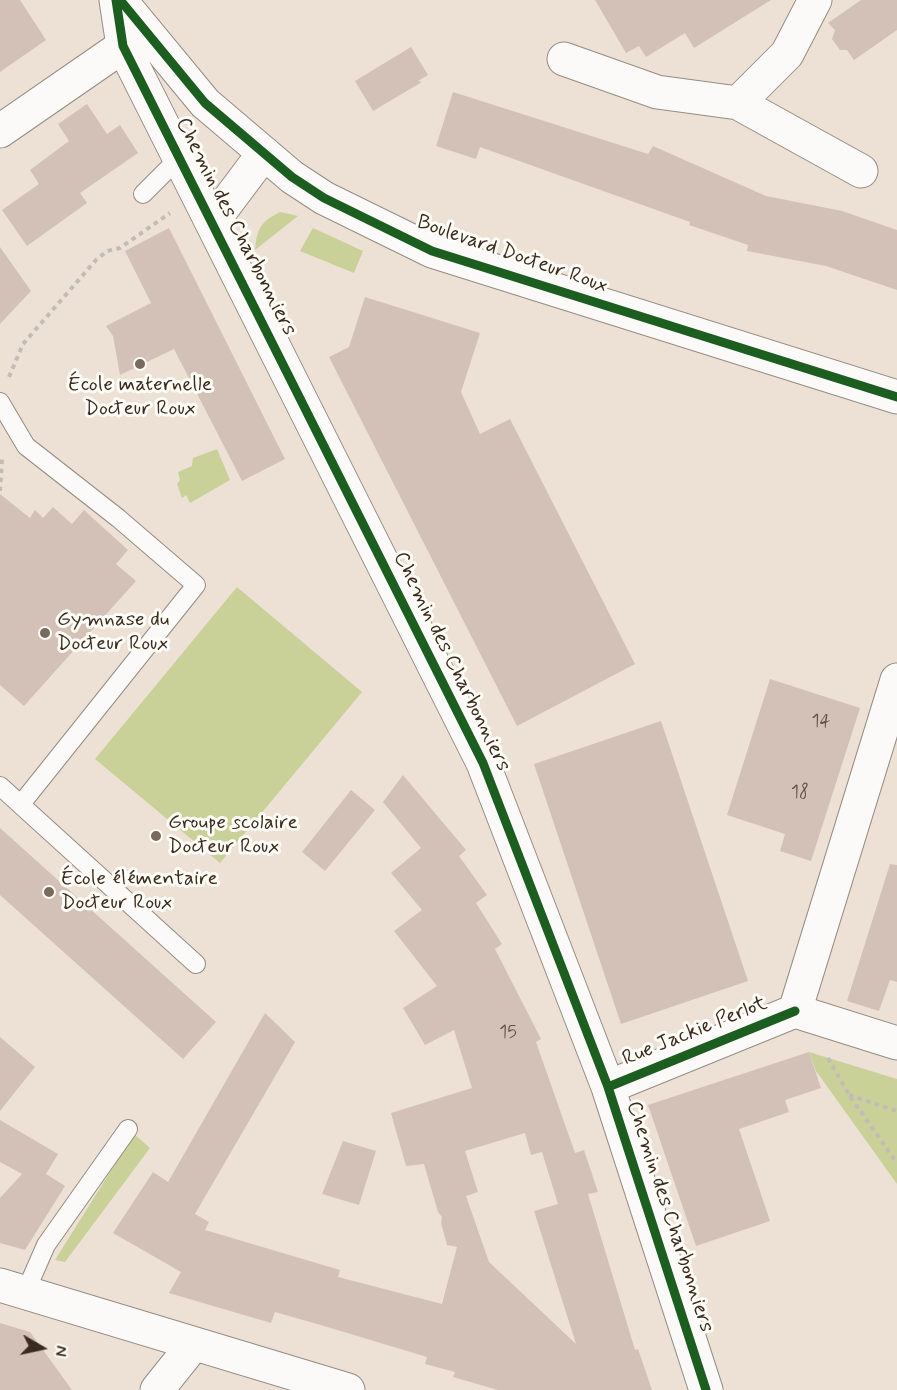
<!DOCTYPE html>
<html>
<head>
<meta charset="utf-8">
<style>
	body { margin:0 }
	#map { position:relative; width:897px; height:1390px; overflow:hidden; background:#ece1d4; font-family:Mynerve,sans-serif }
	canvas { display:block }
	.north { position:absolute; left:12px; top:1318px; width:60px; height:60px; -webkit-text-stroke:4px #fdfcf7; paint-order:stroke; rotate:99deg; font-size:16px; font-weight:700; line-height:24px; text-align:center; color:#3b2a1e }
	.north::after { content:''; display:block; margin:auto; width:21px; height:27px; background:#3b2a1e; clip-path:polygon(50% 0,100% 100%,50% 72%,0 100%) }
</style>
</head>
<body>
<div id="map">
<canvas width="897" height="1390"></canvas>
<div class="north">N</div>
</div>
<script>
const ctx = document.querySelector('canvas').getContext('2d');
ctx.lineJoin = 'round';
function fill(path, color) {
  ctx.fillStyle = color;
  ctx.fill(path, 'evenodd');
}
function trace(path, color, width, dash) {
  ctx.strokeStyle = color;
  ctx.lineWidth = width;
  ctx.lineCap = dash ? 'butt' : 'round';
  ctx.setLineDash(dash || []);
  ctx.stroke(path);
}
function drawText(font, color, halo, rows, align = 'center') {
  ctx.font = font + ' Mynerve,sans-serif';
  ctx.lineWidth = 6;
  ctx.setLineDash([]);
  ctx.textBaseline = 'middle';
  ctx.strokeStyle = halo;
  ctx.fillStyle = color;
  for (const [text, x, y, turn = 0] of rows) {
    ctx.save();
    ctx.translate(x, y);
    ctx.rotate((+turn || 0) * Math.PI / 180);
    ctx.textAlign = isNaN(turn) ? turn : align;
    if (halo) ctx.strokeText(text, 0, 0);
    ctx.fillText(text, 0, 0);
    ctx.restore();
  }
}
const green = new Path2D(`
	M280,212l18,4 -43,34c2,-21 5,-28 25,-38z
	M313,228l50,23 -9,22 -54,-22z
	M217,449l13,31 -40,23 -4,-8 -4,3 -5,-14 3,-4 -2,-8 14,-6 1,-8z
	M237,587l125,105 -142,171 -125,-104z
	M809,1052l88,27v105l-81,-113z
	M134,1134l16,14 -85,114 -10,-2z`);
const building = new Path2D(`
	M0,0h20l26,40 -46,32z
	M595,0h176l-77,48 -9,-15 -39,24 -7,-11 -13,7z
	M861,0h36v30l-43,30 -7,-10h-7l-8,-11 3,-9 -7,-7z
	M411,47l17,28 -10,6 4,1 -49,29 -18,-30z
	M453,92l195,62 5,-8 113,50 76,15 55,19v60l-71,-24 -79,-15 1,-6 -59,-20 1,-3 -210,-75 -4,12 -40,-13z
	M87,104l20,30 13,-9 18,28 -58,40 7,10 -60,43 -25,-36 37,-26 -9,-14 39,-29 -11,-17z
	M169,228l116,231 -43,22 -68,-132 -54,26 -7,-39 -7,-10 45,-23 -26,-52z
	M0,247l31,44 -31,33z
	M365,297l115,36 -19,59 19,42 30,-15 125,245 -118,62 -188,-369 20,-10z
	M0,494l30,24 5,-8 8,8 10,-11 19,17 12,-14 44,40 -12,14 20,17 -112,125 -24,-21z
	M770,679l90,29 -49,153 -31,-10 5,-17 -58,-19z
	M661,721l87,260 -127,43 -87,-260z
	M403,775l63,75 -7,6 28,39 -11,8 26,41 -7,5 46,90 -5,3 39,111 9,-3 14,42 -10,2 47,156 3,-1 14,41h-154l-45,-13 2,-5 -30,-8 2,-7 -103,-31 -49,-14 -4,11 -102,-30 12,-21 -68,-39 40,-61 15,10 97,-169 30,29 -100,172 14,8 -4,8 135,40 -2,7 104,27 15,-57 -10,-2 -6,-22 1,-6 -4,-5 -14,-48 -18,2 -15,-53 81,-25 -18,-58 -29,15 -22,-37 34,-22 -43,-55 28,-21 -31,-37 30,-25 -38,-46zM525,1133l6,22 11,-3 16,52 -24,7 42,133 -87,-82 -23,-66 12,-4 -13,-41z
	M351,790l24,20 -50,61 -23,-19z
	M0,828l216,194 -33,37 -183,-164z
	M890,864l7,1v117l-7,-2 -11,31 -32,-10z
	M0,1037l35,30 -35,44z
	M809,1052l12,36 -36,12 4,12 -50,17 31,92 -74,25 -48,-141z
	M0,1120l58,34 -12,20 19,12 -40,64 -25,-7v-45l22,-24 -22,-12z
	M343,1141l33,10 -17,54 -37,-11z
	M0,1323l30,9 42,58h-72z`);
const path = new Path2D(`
	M9,377l14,-33 73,-84 11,-9 13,-3 50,-35
	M0,491l2,-32
	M828,1058l21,37 48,68
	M849,1095l48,16`);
const service = new Path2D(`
	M143,194l37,-37
	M0,402l26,44 92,72 78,67 -175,219
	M0,786l196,178
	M25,1293l21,-48 82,-116`);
const minor = new Path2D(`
	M116,0l7,46 360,717 125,324 98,303
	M120,0l85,103 87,74 32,21 108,53 465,146
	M564,59l93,33 81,11 49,-49 28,-54
	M738,103l123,68
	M0,131l123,-85
	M213,221l51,-68
	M795,1011l102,-331
	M795,1011l102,32
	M608,1087l187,-76
	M0,1285l348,105
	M157,1390l36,-45`);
const cycleway = new Path2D(`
	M116,0l7,46 360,717 125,324 98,303
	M120,0l85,103 87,74 32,21 108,53 465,146
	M608,1087l187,-76`);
const markers = [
	[140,364,6,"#796a5e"],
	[45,633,6,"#796a5e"],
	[156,836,6,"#796a5e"],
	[49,892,6,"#796a5e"]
];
const numberNames = [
	["14",821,722],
	["18",800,793],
	["15",508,1033]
];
const streetNames = [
	["Chemin des Charbonniers",235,227,63],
	["Boulevard Docteur Roux",512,255,19],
	["Chemin des Charbonniers",451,662,64],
	["Rue Jackie Perlot",695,1032,-22],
	["Chemin des Charbonniers",669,1217,72]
];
const poiNames = [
	["École maternelle",140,386,"center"],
	["Docteur Roux",140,410,"center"],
	["Gymnase du",57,621],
	["Docteur Roux",57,645],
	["Groupe scolaire",168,824],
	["Docteur Roux",168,848],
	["École élémentaire",61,880],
	["Docteur Roux",61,904]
];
fill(green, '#c9d199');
fill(building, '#d3c1b8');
trace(service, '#958c84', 20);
trace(minor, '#958c84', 35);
trace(path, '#c0bcb8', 4, [4.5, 4.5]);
trace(service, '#fcfaf9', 18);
trace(minor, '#fcfaf9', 33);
trace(cycleway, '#1b5e20', 9);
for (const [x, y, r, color] of markers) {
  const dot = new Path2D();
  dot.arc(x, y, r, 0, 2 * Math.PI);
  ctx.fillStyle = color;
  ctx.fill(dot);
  trace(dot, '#fdfcf7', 2);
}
drawText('18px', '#615044', null, numberNames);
drawText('21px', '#3b2a1e', '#fdfcf7', streetNames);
drawText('21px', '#3b2a1e', '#fdfcf7', poiNames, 'left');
</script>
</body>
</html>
